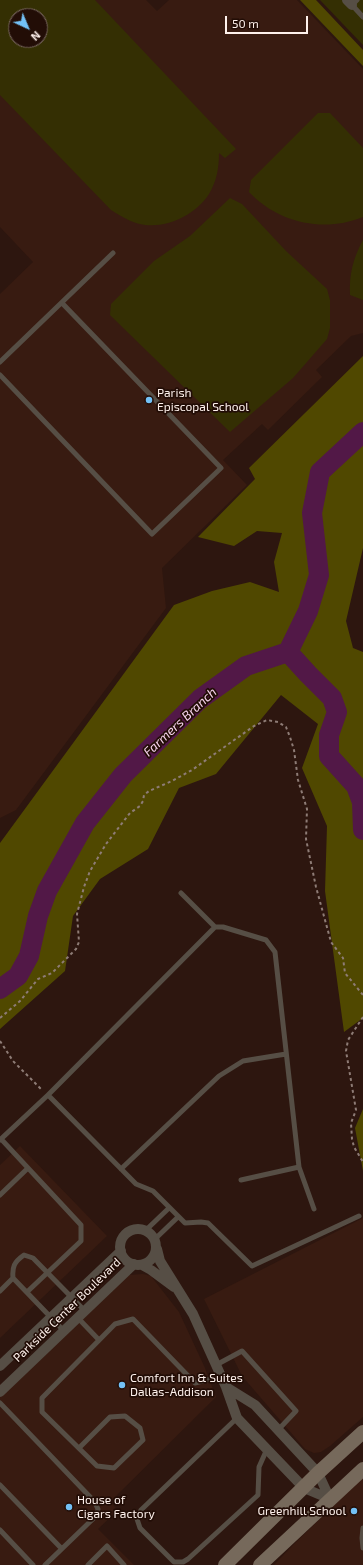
<!DOCTYPE html>
<html>
<head>
<meta charset="utf-8">
<style>
	body { margin:0 }
	#map { position:relative; width:363px; height:1565px; overflow:hidden; background:#2d160f; font-family:"Exo 2",sans-serif }
	canvas { display:block }
	.north { position:absolute; left:8px; top:8px; width:40px; height:40px; box-sizing:border-box; background:#220d06; border:1px solid #7a6862; border-radius:50%; rotate:136deg; font-size:11px; font-weight:700; line-height:16px; text-align:center; color:#fef1ec }
	.north::after { content:''; display:block; margin:auto; width:14px; height:18px; background:#73c1f6; clip-path:polygon(50% 0,100% 100%,50% 72%,0 100%) }
	.scale { position:absolute; left:225px; top:16px; width:83px; height:18px; box-sizing:border-box; border:2px solid #fef1ec; border-top:0; padding-left:5px; font-size:12px; line-height:14px; white-space:nowrap; color:#fef1ec; -webkit-text-stroke:3px #220d06; paint-order:stroke }
</style>
</head>
<body>
<div id="map">
<canvas width="363" height="1565"></canvas>
<div class="north">N</div>
<div class="scale">50 m</div>
</div>
<script>
const ctx = document.querySelector('canvas').getContext('2d');
ctx.lineJoin = 'round';
function fill(path, color) {
  ctx.fillStyle = color;
  ctx.fill(path, 'evenodd');
}
function trace(path, color, width, dash) {
  ctx.strokeStyle = color;
  ctx.lineWidth = width;
  ctx.lineCap = dash ? 'butt' : 'round';
  ctx.setLineDash(dash || []);
  ctx.stroke(path);
}
function drawText(font, color, halo, rows, align = 'center') {
  ctx.font = font + ' "Exo 2",sans-serif';
  ctx.lineWidth = 3.5;
  ctx.setLineDash([]);
  ctx.textBaseline = 'middle';
  ctx.strokeStyle = halo;
  ctx.fillStyle = color;
  for (const [text, x, y, turn = 0] of rows) {
    ctx.save();
    ctx.translate(x, y);
    ctx.rotate((+turn || 0) * Math.PI / 180);
    ctx.textAlign = isNaN(turn) ? turn : align;
    if (halo) ctx.strokeText(text, 0, 0);
    ctx.fillText(text, 0, 0);
    ctx.restore();
  }
}
const built = new Path2D(`
	M0,0h146l11,11 12,-11h128l66,69v264l-12,3 -35,34 6,7 -54,53 -6,-6 -39,36 24,25 -85,83 4,40 -150,202 -16,8v-524l33,-32 -33,-35zM16,16h24v24h-24z
	M20,1146l87,90 -107,102v-173z
	M363,1218v199l-33,29 -9,6 -7,1 -9,-4 -63,-73 -38,-77z
	M143,1274l8,2 28,36 26,56 11,29 -106,105 8,8 -20,19 36,36h-134v-182l5,10 124,-118z
	M363,1477v88h-89l19,-20z`);
const green = new Path2D(`
	M0,0h95l141,149 -11,9 -6,-5c0,14 -2,28 -10,41 -15,23 -47,37 -73,29 -9,-3 -17,-8 -25,-13l-111,-115zM16,16h24v24h-24z
	M320,0h43v45z
	M318,113h12l33,35v69c-39,16 -85,6 -114,-25l2,-12z
	M230,198l12,6 44,47 41,38 3,11v28l-3,11 -34,39 -63,54 -120,-117 1,-11 43,-43 36,-25z
	M363,240v60l-13,-5c-1,-20 3,-37 13,-55z`);
const forest = new Path2D(`
	M300,0h16l47,50v16z
	M363,356v192l-17,73 7,27 10,4v366l-19,14 -19,-141 2,-65 -25,-58 16,-44 -37,-29 -65,79 -37,14 -31,61 -48,30 -27,37 -8,55 -65,58v-186l174,-238 38,-14 38,-9 29,10 -5,-30 8,-29 -25,-2 -23,15 -36,-9 57,-58 -6,-11z
	M363,1109v62l-8,-43z`);
const river = new Path2D(`
	M288,652l20,22 24,24 5,14 -8,23v21l27,30 6,16 1,28
	M0,989l18,-13 11,-20 9,-40 9,-25 38,-68 38,-48 77,-76 46,-33 42,-14 20,-41 11,-36 -7,-62 8,-41 43,-40`);
const path = new Path2D(`
	M363,1017l-15,23 -2,11 10,59 -5,13 1,16 2,8 9,15
	M0,1018l20,-17 18,-22 14,-6 24,-24 3,-7 -2,-28 7,-27 6,-16 16,-27 17,-22 7,-9 10,-7 3,-5 1,-6 5,-4 23,-10 20,-11 62,-44 13,-6 11,2 8,5 4,10 4,13 4,30 9,29 -1,30 10,48 15,55 12,16 2,15 18,22
	M0,1041l13,20 29,29`);
const lane = new Path2D(`
	M357,0l-5,5 11,12
	M0,362l113,-109
	M0,375l152,159 69,-66 -159,-165
	M181,893l34,34
	M1,1139l80,86v16l-54,51
	M0,1140l48,-45
	M121,1169l98,-93 24,-15 43,-7
	M241,1180l58,-13
	M0,1195l28,-27
	M314,1209l-15,-42 -24,-215 -9,-12 -43,-13h-8l-167,168 88,89 17,7 32,32 16,-1 7,1 44,43 107,-50
	M146,1230l23,-22
	M155,1239l23,-22
	M0,1291l13,-13
	M78,1318l21,22
	M64,1331l-51,-53c-1,-11 1,-16 11,-23l9,3 52,53
	M216,1365l26,-14 54,60 -18,19
	M0,1403l94,98 4,8 -1,6 -52,50
	M237,1418l-96,92 -4,9 3,9 34,34h9l5,-3 70,-64 1,-28 8,-18
	M79,1448l31,-31 15,-1 15,12 3,12 -29,28 -17,-2 -55,-54v-14l73,-74 18,-5 62,64 26,-7
	M0,1485l61,63
	M363,1528l-1,10 1,10
	M0,1530l33,35
	M88,1565l19,-19 17,19`);
const street = new Path2D(`
	M347,0l5,5
	M120 1247a18 18 0 1 1 36 0a18 18 0 1 1-36 0Z
	M157,1249l3,12 33,53 33,73 11,31 67,70 26,11
	M142,1265l9,5 23,17
	M0,1366l121,-115
	M226,1387l29,18 63,68 12,26
	M0,1392l134,-128`);
const secondary = new Path2D(`
	M225,1565l93,-92 45,-41
	M260,1565l103,-96`);
const markers = [
	[149,400,4,"#73c1f6"],
	[122,1385,4,"#73c1f6"],
	[69,1507,4,"#73c1f6"],
	[354,1511,4,"#73c1f6"]
];
const poiNames = [
	["Parish",157,393],
	["Episcopal School",157,407],
	["Comfort Inn & Suites",130,1378],
	["Dallas-Addison",130,1392],
	["House of",77,1500],
	["Cigars Factory",77,1514],
	["Greenhill School",346,1511,"right"]
];
const streetNames = [
	["Parkside Center Boulevard",67,1310,-44]
];
const waterNames = [
	["Farmers Branch",180,722,-43]
];
fill(built, '#381b11');
fill(green, '#342f03');
fill(forest, '#504800');
trace(river, '#521847', 20);
trace(path, '#8e7c76', 2, [3, 3]);
trace(lane, '#564e45', 5);
trace(street, '#564e45', 10);
trace(secondary, '#76695b', 14);
for (const [x, y, r, color] of markers) {
  const dot = new Path2D();
  dot.arc(x, y, r, 0, 2 * Math.PI);
  ctx.fillStyle = color;
  ctx.fill(dot);
  trace(dot, '#220d06', 1.5);
}
drawText('12px', '#fef1ec', '#220d06', poiNames, 'left');
drawText('12px', '#fef1ec', '#220d06', streetNames);
drawText('italic 13px', '#f7d3ee', '#220d06', waterNames);
</script>
</body>
</html>
